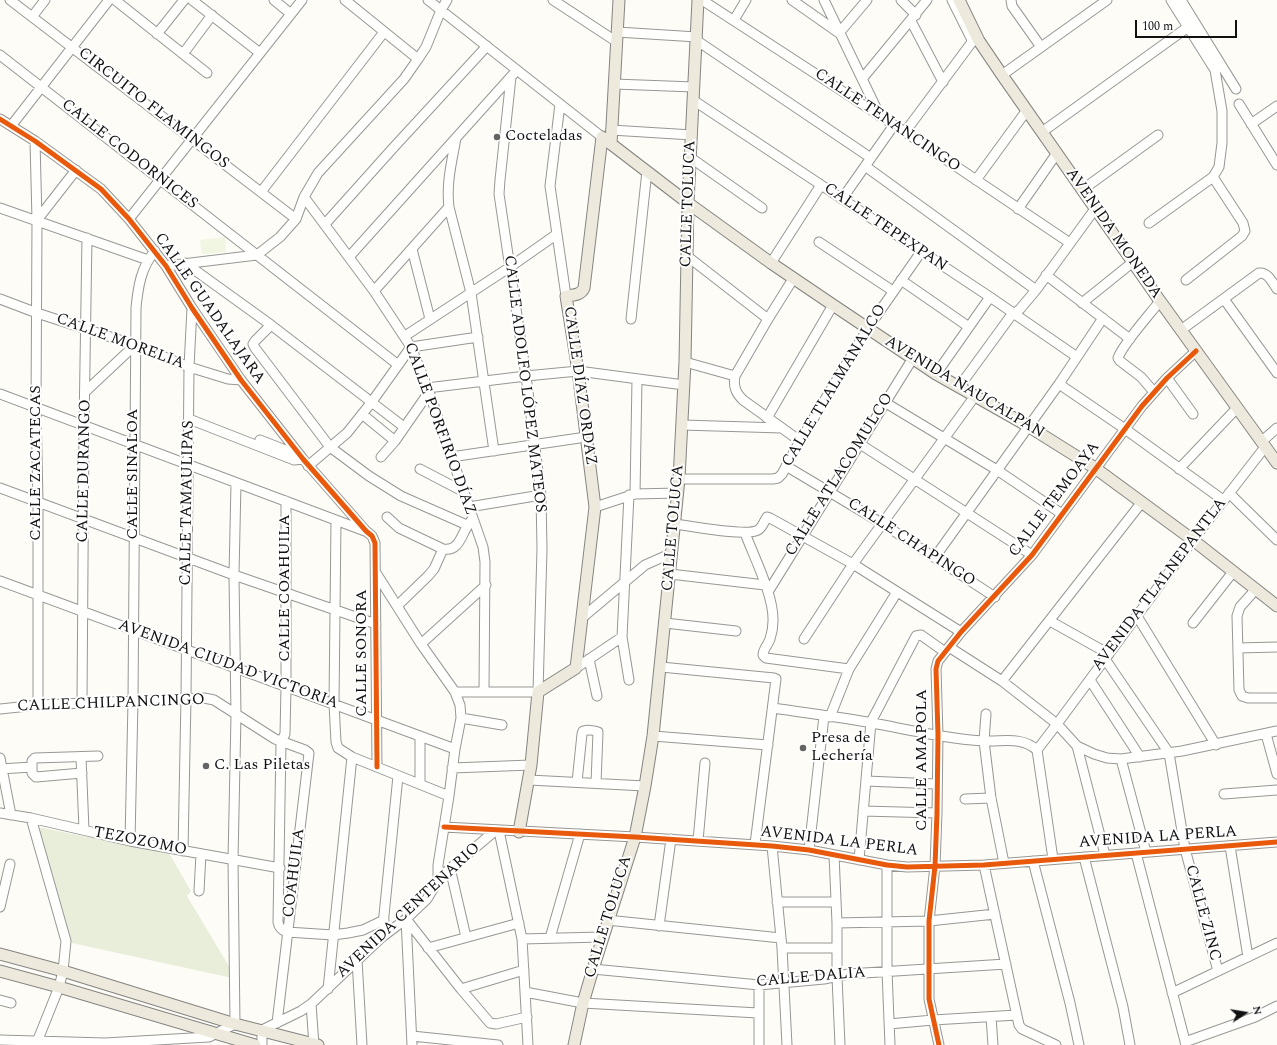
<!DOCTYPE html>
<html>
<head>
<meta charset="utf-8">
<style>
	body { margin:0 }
	#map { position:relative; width:1277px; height:1045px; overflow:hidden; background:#fdfcf7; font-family:Spectral,serif }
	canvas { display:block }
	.north { position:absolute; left:1225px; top:993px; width:40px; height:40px; -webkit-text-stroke:3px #fff; paint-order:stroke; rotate:78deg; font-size:11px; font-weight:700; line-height:16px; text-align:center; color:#111 }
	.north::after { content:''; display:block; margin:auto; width:14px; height:18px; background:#111; clip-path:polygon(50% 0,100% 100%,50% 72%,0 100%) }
	.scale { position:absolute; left:1135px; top:20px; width:102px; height:18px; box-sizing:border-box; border:2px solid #111; border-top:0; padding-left:5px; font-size:12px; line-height:14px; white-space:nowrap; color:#111; -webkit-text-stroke:3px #fff; paint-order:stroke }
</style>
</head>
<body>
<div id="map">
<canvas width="1277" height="1045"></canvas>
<div class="north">N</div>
<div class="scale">100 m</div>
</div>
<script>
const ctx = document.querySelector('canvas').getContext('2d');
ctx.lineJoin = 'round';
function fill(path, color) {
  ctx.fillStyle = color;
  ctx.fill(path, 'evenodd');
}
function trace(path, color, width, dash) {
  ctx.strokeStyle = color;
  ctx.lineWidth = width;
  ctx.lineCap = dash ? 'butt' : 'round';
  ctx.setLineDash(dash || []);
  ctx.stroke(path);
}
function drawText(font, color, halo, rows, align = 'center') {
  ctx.font = font + ' Spectral,serif';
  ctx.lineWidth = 4;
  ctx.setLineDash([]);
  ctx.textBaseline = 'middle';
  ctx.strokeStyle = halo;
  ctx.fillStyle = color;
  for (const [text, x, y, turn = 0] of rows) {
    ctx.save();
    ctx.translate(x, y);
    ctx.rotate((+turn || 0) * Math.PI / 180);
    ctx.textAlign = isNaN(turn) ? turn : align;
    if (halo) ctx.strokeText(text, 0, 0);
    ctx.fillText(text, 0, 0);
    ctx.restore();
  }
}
const cemetery = new Path2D(`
	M37,827l132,26 22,38 -4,5 46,77 -1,5 -160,-35z`);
const pitch = new Path2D(`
	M225,237l1,15 -24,2 -2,-14z`);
const minor = new Path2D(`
	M10,0l286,219
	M115,0l92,73
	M192,0l68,53
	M274,0l17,14
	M345,0l73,59
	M428,0l174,137
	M553,0l64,42
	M702,0l203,132 165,111
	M792,0l47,33 28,-33
	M824,0l56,116
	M901,0l15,15
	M1011,0l1,6 29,41
	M1181,0l55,89
	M32,17l13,-17
	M734,20l12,-20
	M911,21l32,61
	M617,32l80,5
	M157,34l27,-34
	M696,40l175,118
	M183,54l29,-39
	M0,55l397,309
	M1002,75l105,-75
	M862,79l65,-79
	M614,84l80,3
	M693,100l297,197 87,60
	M560,104l-10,82 16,110
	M1239,104l38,61
	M0,119l35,22 66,48 28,30 37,47 26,42 49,72 62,79 63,72 6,5 3,7 2,224
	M1251,124l26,-18
	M11,126l98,-126
	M611,130l81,5
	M905,132l67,-90 -1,-4 -19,-38
	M1042,132l146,-105
	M456,138c-4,23 -10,45 -7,69l22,86 23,158
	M35,141l2,79 -1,188 2,94v203
	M691,158l71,50
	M865,166l171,124
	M976,180l51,-70
	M1082,190l76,-55
	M261,192l123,-160
	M304,197l70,94 37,56 18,45 54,155 2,15 -1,129
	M842,199l52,-74
	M0,208l148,52
	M1018,209l39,-56
	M129,219l173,-219
	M37,220l39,-50
	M1149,223l64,-46 6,-10 3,-24v-32l-7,-41 -44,-70
	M325,224l69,-77 93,-101
	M819,242l74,49
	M412,249l18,70
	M687,256l81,63
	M349,257l168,-187
	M185,263l86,62 133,102
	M771,263l50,-78
	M166,266l91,-11 23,-18 16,-18 8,-22 14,-24 86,-94 14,-20 8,-12 15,-37 6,-10
	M1046,275l84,64
	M793,279l-25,40 -33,57c-2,11 1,17 8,24l57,41
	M901,280l68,47
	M1186,280l56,-44 3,-5 -2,-8 -30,-46
	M374,291l75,-84
	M0,299l37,14 98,32 54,22 39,12 13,1
	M1224,299l53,74
	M1082,303l51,-41
	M631,319l16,-148
	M271,325l-16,16 -2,3 2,4 75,99 39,29 32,20 66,29
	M1181,330l78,-57c9,-1 13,9 18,16
	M405,336l105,-69 47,-33
	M685,362l50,14
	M936,374l54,-77
	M1167,378l26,36
	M1059,384l66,45 98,71
	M959,387l51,-70 10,-8 16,-19 59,-81
	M427,388l99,-12 52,-5 106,14
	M85,392l50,-47
	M1154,392l-13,-15 -21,-16 -2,-3c4,-13 32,-44 42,-57
	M0,394l365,137
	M886,403l111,67 65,44
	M362,414l33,27
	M767,418l66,-113
	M189,419l105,41 9,-1
	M682,425l100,3
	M260,440l28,11 8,-1
	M1261,442l16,-14
	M860,444l172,111
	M381,457l14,-16 34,-49
	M451,457l135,-20
	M308,466l39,-33 24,-30 40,-56 67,-10
	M786,466l97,58 112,73
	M420,469l44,23
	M1179,469l58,-61
	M679,479h94l5,-1 4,-4 18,-33 68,-113 53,-76
	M0,488l234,87 142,49
	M1229,493l48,47
	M635,494l2,-115
	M629,495l-7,142 7,43
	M286,501v186l-1,47 -4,8 -3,180c1,6 4,8 9,10l46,3 15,-2 15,-3 21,-10
	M469,507l72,-12
	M595,507l40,-13 43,-1
	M387,517l12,11 44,21c18,3 18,-17 28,-28
	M336,520l-2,184 2,38 2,6 14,9 97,39
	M675,524c16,2 72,13 83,6 5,-3 6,-9 9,-13l3,1 83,46 108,68
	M745,533c9,24 29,63 28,88 0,5 -1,12 -3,18 -2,6 -7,10 -7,16l3,3 83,11
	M935,557l124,-173 44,-66
	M376,573l45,71 34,48 5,13 1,13 -6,31 -6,47 -11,69v16
	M670,574l95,11
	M0,581l455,168
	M1256,589l-16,18 -3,9 2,74 3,6 6,2h29
	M768,592l145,-234
	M397,606l31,-30 6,-7 9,-20
	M1137,616l79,129
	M583,617l62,-52 27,-12
	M1050,621l59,33
	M665,623l71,8
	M1193,623l40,-51
	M804,639l49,-75 122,-168
	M421,644l65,-59
	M949,647l53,34 55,43 20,22 28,109
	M1238,648l39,-1
	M589,659l8,37
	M1105,659l64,94 16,96 33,122
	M661,667l113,11 2,1 -21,165
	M576,668l46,-31
	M1090,680l50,77
	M1002,681l140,-179
	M455,692h83l4,-143 -1,-54 -15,-119 -27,-182 1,-14 11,-103
	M82,703l2,-277 3,-188
	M773,708c33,5 67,9 100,15 37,7 74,16 111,18 19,1 37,-5 53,9
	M0,709l38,-4 166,-7 10,2 61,39 30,11 4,3 -32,270
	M986,714l-2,27 7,57 13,65
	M830,717l19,-48 48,-77
	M461,718l41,7
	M1266,734l11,40
	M420,736v48
	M653,736l115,9
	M1077,746l17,8 13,4 14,1 61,-8 95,-20
	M1037,750l20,-26 136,-184 72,-93
	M1037,750l16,109
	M81,757l3,73
	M0,758l11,57
	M1121,759l25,93
	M452,768l79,-3
	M0,769l32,-2
	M82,773l-46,4 -4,-4v-12l3,-3 63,-2
	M529,780l116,6
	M866,781l70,3
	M577,782l5,-48 1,-3c4,-1 11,-1 15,1l-2,51
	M1224,794l53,-4
	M965,799l26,-1
	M863,811l74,2
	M0,813l31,5 99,23 150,27
	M31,818l35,123 -3,30 -4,16 -22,55
	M444,827l191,10 137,9 37,4 78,15 20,2 77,-2 293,-23
	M499,831l23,108 6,106
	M130,841l3,-140 3,-393c2,-21 5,-41 19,-57
	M698,841l7,-78
	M772,846l10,102 5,97
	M1230,846l18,111
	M809,850l15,-134
	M183,851l3,-153 3,-331 3,-59
	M1136,853l50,192
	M834,855l3,68v54l3,68
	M1084,857l39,150 7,38
	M859,860l12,-138 45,-86 5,-1 24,17
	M1033,861l37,142 9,42
	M887,865v106l3,74
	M984,865l35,160 3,4 34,16
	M450,868l16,69
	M199,891l2,-37
	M777,902h59
	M0,907l10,-43
	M406,919l55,70 29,34 6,1 31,-7
	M406,919l6,126
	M607,920l174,18
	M837,923l92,-2 66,-7
	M383,925l15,-149
	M659,926l12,-87
	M550,938l30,-104
	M522,939l80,-2
	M428,948l91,-25
	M782,948h55
	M357,960l5,85
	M593,969l166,16 65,-6 24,-5 158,-10
	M328,989l24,-232
	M461,989l63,-19
	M525,992l58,11 175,10
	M1172,993l105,-50
	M0,1000l11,3
	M311,1004l3,41
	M991,1017l2,28
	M889,1024l44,-4 84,-5
	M412,1036l86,9
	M0,1040l105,3 104,-6 26,-13 -2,-164 3,-145 -2,-140 2,-92
	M1185,1042l70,-25 22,-11
	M262,1045v-15l39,-19 10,-7 71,-67 24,-18 21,-20 11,-18 7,-8 51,-43
	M759,1045v-60
	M939,1045l-10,-46v-78l6,-55 2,-53 1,-78 -2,-66 2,-8 23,-29 71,-77 110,-149 25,-28 29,-27`);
const major = new Path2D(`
	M959,0l20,41 23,34 158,226 117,162
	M602,137l86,66 83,60 62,42 103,69 92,52 67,42 98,72 84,66
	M611,144l8,-144
	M519,832l12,-67 7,-73 38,-24 19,-161 -17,-136 -12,-75c8,-1 15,-1 18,-8l18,-151
	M0,954l63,17 172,53 83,21
	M0,971l59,16 196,58
	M574,1045l9,-42 10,-34 42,-132 10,-51 8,-50 26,-257 6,-117 3,-159 10,-203`);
const cycleway = new Path2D(`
	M0,119l35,22 66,48 28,30 37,47 26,42 49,72 62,79 63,72 6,5 3,7 2,224
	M444,827l191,10 137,9 37,4 78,15 20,2 77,-2 293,-23
	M939,1045l-10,-46v-78l6,-55 2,-53 1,-78 -2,-66 2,-8 23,-29 71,-77 110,-149 25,-28 29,-27`);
const markers = [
	[497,137,4,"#646362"],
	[803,748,4,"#646362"],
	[206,766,4,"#646362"]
];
const streetNames = [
	["CIRCUITO FLAMINGOS",153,109,38],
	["CALLE TENANCINGO",887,121,34],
	["CALLE CODORNICES",129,155,38],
	["CALLE TOLUCA",689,204,-88],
	["CALLE TEPEXPAN",885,228,34],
	["AVENIDA MONEDA",1113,234,55],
	["CALLE GUADALAJARA",209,309,55],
	["CALLE MORELIA",120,342,20],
	["CALLE ADOLFO LÓPEZ MATEOS",524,384,83],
	["CALLE DÍAZ ORDAZ",579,386,82],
	["CALLE TLALMANALCO",835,386,-59],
	["AVENIDA NAUCALPAN",964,388,31],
	["CALLE PORFIRIO DÍAZ",439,429,70],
	["CALLE ZACATECAS",37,463,-90],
	["CALLE DURANGO",85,471,-89],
	["CALLE SINALOA",134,474,-90],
	["CALLE ATLACOMULCO",840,475,-58],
	["CALLE TEMOAYA",1055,500,-53],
	["CALLE TAMAULIPAS",188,503,-89],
	["CALLE TOLUCA",674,528,-85],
	["CALLE CHAPINGO",911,543,33],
	["AVENIDA TLALNEPANTLA",1160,585,-53],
	["CALLE COAHUILA",286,588,-90],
	["CALLE SONORA",363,653,-90],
	["AVENIDA CIUDAD VICTORIA",228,665,20],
	["CALLE CHILPANCINGO",111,704,-2],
	["CALLE AMAPOLA",923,760,-90],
	["AVENIDA LA PERLA",1158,838,-4],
	["TEZOZOMO",140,842,11],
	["AVENIDA LA PERLA",839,842,7],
	["COAHUILA",295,873,-83],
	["AVENIDA CENTENARIO",409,911,-43],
	["CALLE ZINC",1202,913,75],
	["CALLE TOLUCA",609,917,-73],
	["CALLE DALIA",811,978,-5]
];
const poiNames = [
	["Cocteladas",505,137],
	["Presa de",811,739],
	["Lechería",811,757],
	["C. Las Piletas",214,766]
];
fill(cemetery, '#e9eedb');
fill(pitch, '#f0f6e1');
trace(minor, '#979795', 11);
trace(major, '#858482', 13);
trace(minor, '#fffffe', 9);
trace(major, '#ede9dc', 11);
trace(cycleway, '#e8590c', 5);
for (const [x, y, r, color] of markers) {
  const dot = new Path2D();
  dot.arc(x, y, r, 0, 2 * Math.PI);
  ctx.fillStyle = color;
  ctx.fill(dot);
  trace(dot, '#fff', 1.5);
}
drawText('16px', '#111', '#fff', streetNames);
drawText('16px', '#111', '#fff', poiNames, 'left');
</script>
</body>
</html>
